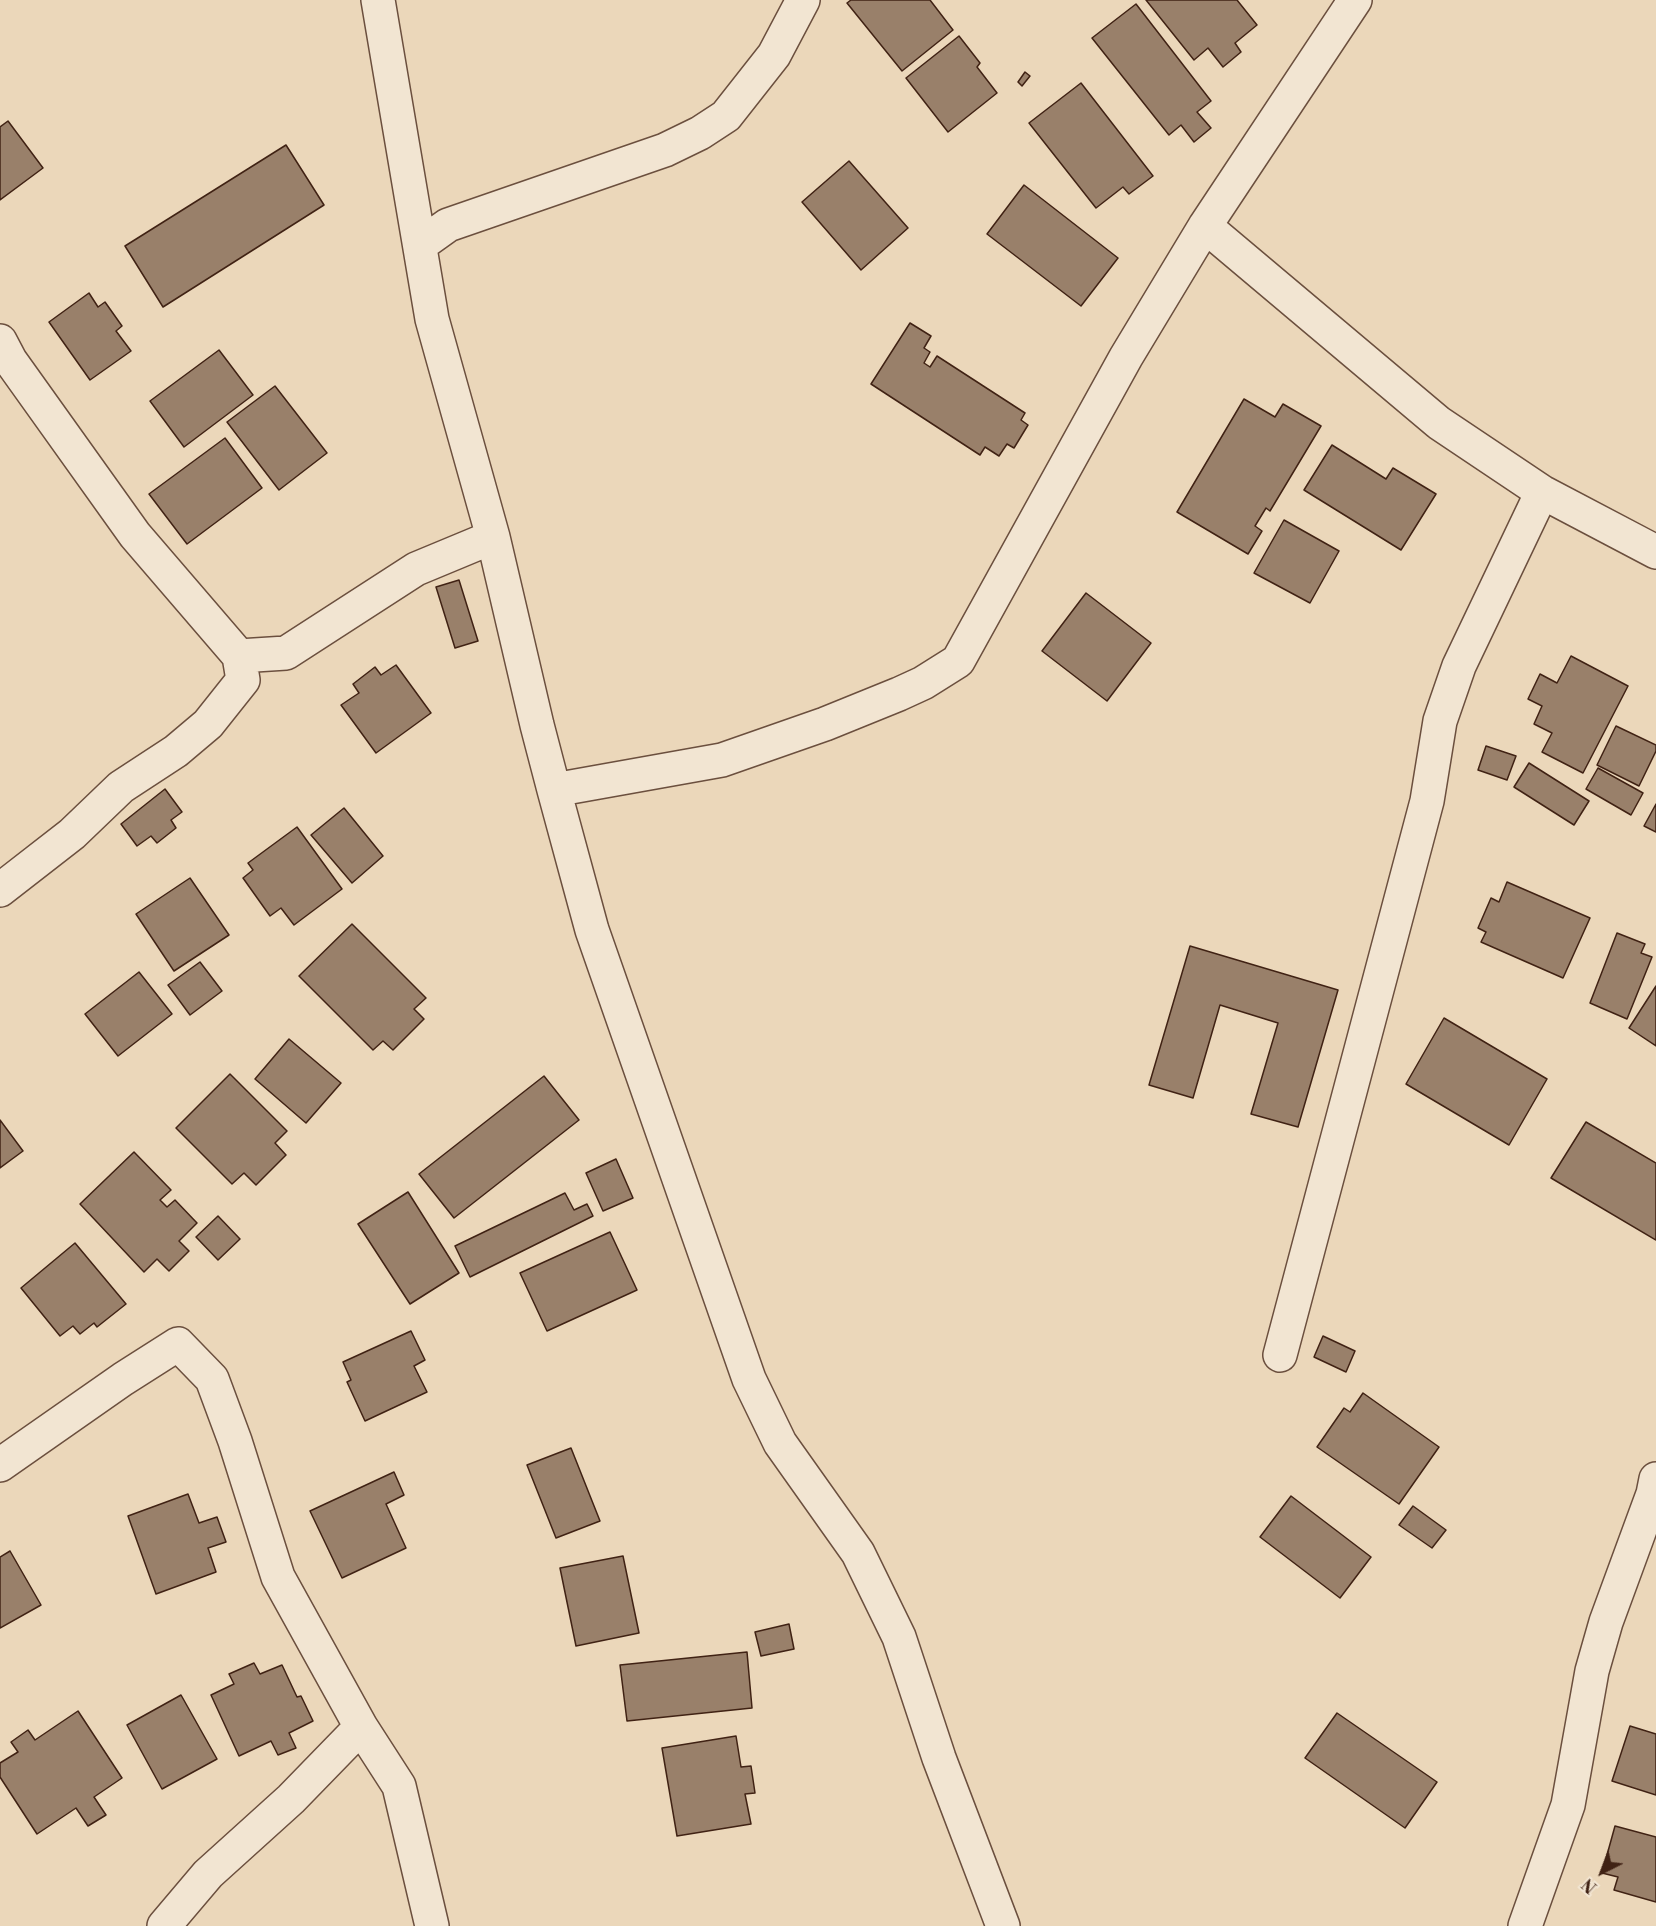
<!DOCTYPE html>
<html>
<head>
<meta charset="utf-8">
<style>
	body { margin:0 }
	#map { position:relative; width:1656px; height:1926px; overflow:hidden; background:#ebd7ba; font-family:"Libre Bodoni",serif }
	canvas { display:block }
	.north { position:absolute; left:1572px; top:1842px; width:60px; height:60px; -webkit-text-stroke:4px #f2e5d2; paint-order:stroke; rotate:222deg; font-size:16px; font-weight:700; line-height:24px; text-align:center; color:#402214 }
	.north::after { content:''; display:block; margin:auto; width:21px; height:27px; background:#402214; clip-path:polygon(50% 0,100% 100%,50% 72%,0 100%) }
</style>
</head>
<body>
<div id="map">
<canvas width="1656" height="1926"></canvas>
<div class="north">N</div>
</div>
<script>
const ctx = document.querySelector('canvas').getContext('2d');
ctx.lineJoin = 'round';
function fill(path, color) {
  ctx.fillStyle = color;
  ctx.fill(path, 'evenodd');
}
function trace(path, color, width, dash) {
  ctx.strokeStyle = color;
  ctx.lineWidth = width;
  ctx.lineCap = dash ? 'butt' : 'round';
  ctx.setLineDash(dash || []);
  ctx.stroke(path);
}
const building = new Path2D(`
	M851,0h79l23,30 -51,41 -55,-68z
	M1146,0h91l20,25 -22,18 6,9 -18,15 -15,-19 -14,12z
	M1136,4l75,97 -14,11 14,16 -17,14 -13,-17 -12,10 -77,-97z
	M959,36l21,27 -3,4 20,26 -49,39 -42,-54z
	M1025,72l5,4 -8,10 -4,-4z
	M1081,83l72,93 -24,18 -6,-7 -27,21 -67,-85z
	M8,121l35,47 -43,32v-73z
	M286,145l38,60 -161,102 -38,-61z
	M849,161l59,67 -47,42 -59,-68z
	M1024,185l94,73 -37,48 -94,-72z
	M89,293l9,14 7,-5 17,24 -6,5 15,20 -41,29 -41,-58z
	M910,323l21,13 -7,12 6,4 -6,11 6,4 7,-11 88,57 -4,7 7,5 -14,23 -7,-4 -8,12 -14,-9 -5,8 -109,-71z
	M219,350l34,45 -69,52 -34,-46z
	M275,386l52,67 -48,37 -52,-68z
	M1244,399l31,18 8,-13 38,22 -51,85 -4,-3 -11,18 7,5 -14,23 -71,-42z
	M225,438l37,50 -75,56 -38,-50z
	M1332,445l54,34 7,-11 43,26 -35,56 -97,-60z
	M1284,520l55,31 -29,52 -56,-30z
	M459,580l19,61 -23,7 -19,-61z
	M1086,593l65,50 -44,58 -65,-50z
	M1571,656l57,30 -45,87 -41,-21 10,-19 -18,-9 8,-18 -14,-7 12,-25 17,9z
	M396,665l35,48 -55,40 -35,-48 18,-12 -6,-9 22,-17 6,8z
	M1616,726l40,19v6l-17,35 -42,-21z
	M1486,746l30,10 -9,24 -29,-10z
	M1529,763l60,38 -15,24 -60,-38z
	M1598,768l45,25 -12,22 -45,-26z
	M165,789l17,23 -11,8 5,8 -19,15 -6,-7 -14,10 -16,-22z
	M1656,804v28l-12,-6z
	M344,808l39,48 -31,27 -41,-48z
	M297,827l45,62 -48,36 -13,-17 -11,8 -27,-38 10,-8 -5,-7z
	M190,878l39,57 -55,36 -38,-57z
	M1507,882l83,36 -27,60 -82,-36 5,-10 -8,-4 13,-30 8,4z
	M352,924l74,74 -12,11 10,10 -31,31 -10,-9 -10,9 -74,-74z
	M1617,933l28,11 -4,9 11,4 -25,62 -37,-16z
	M1190,946l148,44 -40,137 -47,-13 27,-91 -58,-18 -27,93 -44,-13z
	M200,962l22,29 -32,24 -22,-30z
	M139,972l33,42 -54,42 -33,-42z
	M1656,986v60l-27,-18z
	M1444,1018l103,61 -38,66 -103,-61z
	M289,1039l52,44 -35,40 -51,-44z
	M230,1074l57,57 -12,12 11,12 -30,30 -12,-12 -12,11 -56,-56z
	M544,1076l35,44 -125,98 -35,-44z
	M0,1120l23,31 -23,17z
	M1586,1122l70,41v77l-105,-62z
	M134,1152l37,38 -11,10 7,7 8,-7 22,23 -18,18 10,10 -20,20 -12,-12 -13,13 -64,-68z
	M616,1159l17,39 -30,13 -17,-38z
	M408,1192l51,81 -49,31 -52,-80z
	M565,1193l9,17 13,-6 6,12 -123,61 -15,-31z
	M218,1216l22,23 -22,21 -22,-23z
	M610,1232l27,58 -90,41 -27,-58z
	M75,1243l51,61 -29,23 -3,-4 -14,11 -7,-8 -13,10 -39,-48z
	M411,1331l14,29 -11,6 13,26 -62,29 -18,-39 4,-2 -8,-18z
	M1323,1336l32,15 -9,21 -32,-15z
	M1363,1393l76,54 -40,57 -82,-57 27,-39 6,4z
	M571,1448l29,73 -44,17 -29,-73z
	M394,1472l10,23 -18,9 20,44 -64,30 -32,-67z
	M188,1494l11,29 18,-6 9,25 -18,6 8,24 -60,22 -28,-78z
	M1291,1496l80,61 -31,41 -80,-61z
	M1413,1506l33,24 -14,18 -33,-23z
	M10,1551l31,54 -41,23v-71z
	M623,1556l16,77 -63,13 -16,-78z
	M789,1624l5,25 -33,7 -6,-24z
	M747,1652l5,56 -125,13 -7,-56z
	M254,1663l6,11 22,-9 15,32 4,-1 12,25 -24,12 7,15 -18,7 -7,-14 -32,15 -28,-61 23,-11 -5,-10z
	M181,1695l36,64 -55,30 -35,-64z
	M78,1711l44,67 -28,19 12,18 -18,11 -12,-18 -39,26 -37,-57v-14l18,-11 -7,-10 17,-12 7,10z
	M1337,1713l100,69 -32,46 -100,-70z
	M1630,1726l26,8v61l-44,-14z
	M736,1736l5,31 10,-1 4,27 -10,1 6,30 -74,12 -15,-88z
	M1615,1826l41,11v65l-42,-12 4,-13 -16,-4z`);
const minor = new Path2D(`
	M378,0l54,319 61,218 44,188 17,65 38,140 157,449 31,64 78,110 41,84 40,121 64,168
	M1205,226l234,197 103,69 114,60
	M420,245l28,-20 217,-75 35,-17 26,-17 48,-61 29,-55
	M0,341l10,19 125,175 104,121
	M554,790l168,-30 103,-36 74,-30 24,-11 35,-22 168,-304 79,-131 150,-226
	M0,890l72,-56 49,-47 55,-36 32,-27 35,-44 -4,-24 47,-3 130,-84 77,-32
	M1280,1355l147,-554 13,-80 19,-55 83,-174
	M0,1465l123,-86 55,-35 34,35 23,62 43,136 83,150 38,59 33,140
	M164,1926l44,-52 83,-75 70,-72
	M1525,1926l43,-121 24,-134 14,-49 47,-128 3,-15`);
fill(building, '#99806a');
trace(building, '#402214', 1.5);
trace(minor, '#6b4f3e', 36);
trace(minor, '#f2e5d2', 33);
</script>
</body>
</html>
